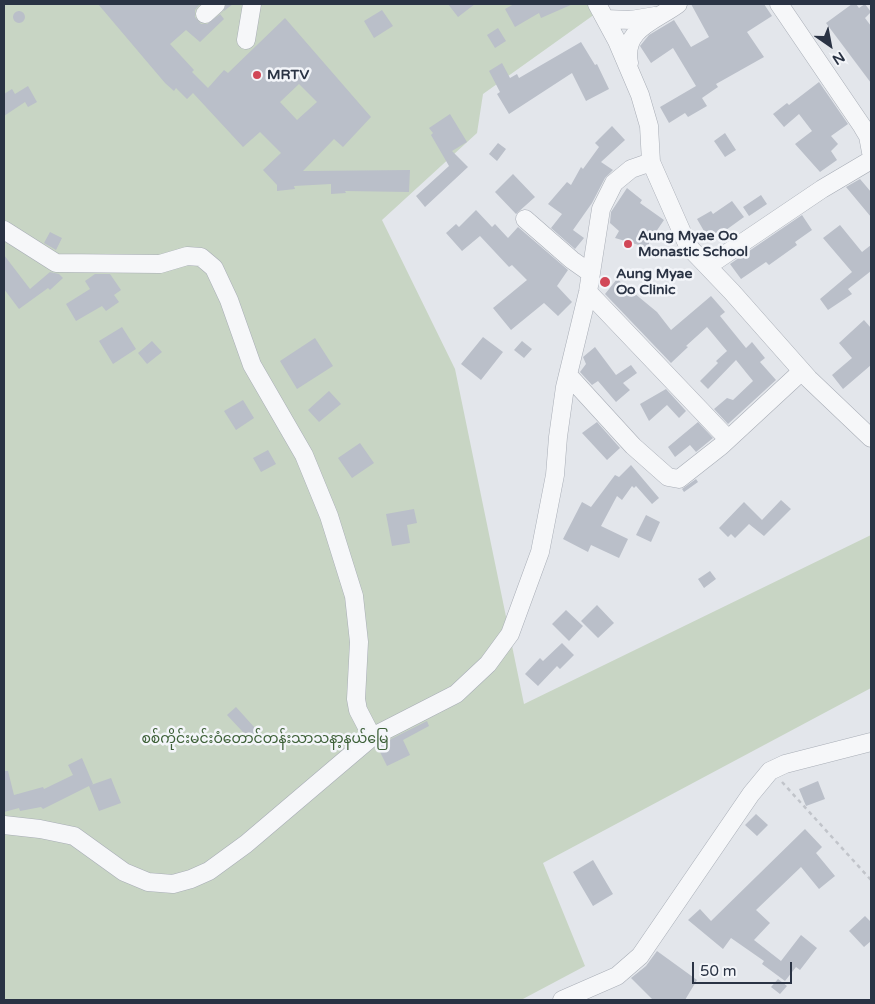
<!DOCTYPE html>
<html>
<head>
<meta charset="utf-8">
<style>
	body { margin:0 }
	#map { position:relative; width:875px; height:1004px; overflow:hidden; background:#e3e6eb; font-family:"Varela Round",sans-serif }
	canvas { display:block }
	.frame { position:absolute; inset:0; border:5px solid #2a3344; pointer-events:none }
	.north { position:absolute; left:805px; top:20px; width:50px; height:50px; -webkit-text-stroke:4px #f3f5f9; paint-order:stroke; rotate:147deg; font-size:14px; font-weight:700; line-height:20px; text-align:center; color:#2a3344 }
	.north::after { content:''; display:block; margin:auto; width:18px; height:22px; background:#2a3344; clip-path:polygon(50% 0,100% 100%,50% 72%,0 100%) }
	.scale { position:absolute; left:692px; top:962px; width:100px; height:22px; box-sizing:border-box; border:2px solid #2a3344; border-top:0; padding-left:6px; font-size:15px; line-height:18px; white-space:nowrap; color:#2a3344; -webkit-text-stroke:4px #f3f5f9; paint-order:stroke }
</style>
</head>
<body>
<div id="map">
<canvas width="875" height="1004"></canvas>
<div class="frame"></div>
<div class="north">N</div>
<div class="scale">50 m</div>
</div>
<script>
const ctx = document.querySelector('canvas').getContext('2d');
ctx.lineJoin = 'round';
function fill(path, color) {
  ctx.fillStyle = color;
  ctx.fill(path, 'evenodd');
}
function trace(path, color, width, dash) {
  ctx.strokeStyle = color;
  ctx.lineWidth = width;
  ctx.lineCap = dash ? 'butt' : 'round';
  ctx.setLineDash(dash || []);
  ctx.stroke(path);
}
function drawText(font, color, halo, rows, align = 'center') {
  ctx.font = font + ' "Varela Round","Noto Sans Myanmar",sans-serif';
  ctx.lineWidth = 5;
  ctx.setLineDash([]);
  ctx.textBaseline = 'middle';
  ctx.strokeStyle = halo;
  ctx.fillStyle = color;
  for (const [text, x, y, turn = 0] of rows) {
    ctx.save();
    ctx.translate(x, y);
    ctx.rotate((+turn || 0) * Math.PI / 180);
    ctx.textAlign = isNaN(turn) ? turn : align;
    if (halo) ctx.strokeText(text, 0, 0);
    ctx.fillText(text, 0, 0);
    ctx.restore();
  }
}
const green = new Path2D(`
	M4,4h605l-126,90 -6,39 -95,87 73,149 69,335 347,-169v153l-328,175 42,103 -64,34h-517z`);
const building = new Path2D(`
	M98,4h102l-5,6v7l6,7h6l16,-12 3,-8h7l-13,10 4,5 -24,23 -14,-12 -16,14 24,26 -2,2 16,16 16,-18 4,3 57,-55 86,99 -28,30 -9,-8 -31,32 107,-1 -1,22 -64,-1 1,2 -15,1v-10l-37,2 1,3 -18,2v-6l-14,-15 18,-17 -21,-21 -17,15 -50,-54 -6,6 -11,-11 -2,3 -9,-8zM299,84l18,18 -20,18 -17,-18z
	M448,4h27l-17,13z
	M514,4h59l-32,14 -2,-5 -24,14 -10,-18z
	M691,4h73l8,12 -25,16 17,25 -48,27 2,3 -16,11 5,8 -19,11 -3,-4 -16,10 -9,-16 36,-21 -23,-38 -22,15 -11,-17 9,-11 25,-15 17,27 18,-10z
	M852,4h4l3,4 6,-4 6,8 -6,6 6,8v57l-45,-60z
	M382,10l11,16 -19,12 -10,-17z
	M13 17a6 6 0 1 1 12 0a6 6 0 1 1-12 0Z
	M498,28l8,13 -11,7 -8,-13z
	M581,42l14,23 2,-1 12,25 -23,12 -14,-28 -63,41 -12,-20 3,-2 -11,-21 13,-8 8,15 7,-4 2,4z
	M819,82l29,42 -17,12 7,8 -7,7 6,9 -17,12 -25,-28 17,-13 -13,-17 -15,13 -11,-13 14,-11 2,2z
	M28,86l9,16 -9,5 -3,-5 -21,14v-22l8,-5 3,5z
	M450,114l17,28 -15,9 16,16 -43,40 -9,-11 33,-30 -18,-31 2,-2 -4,-5z
	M612,126l13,14 -24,22 12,8 -8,8 -13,25 -19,27 11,8 -9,11 -24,-21 11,-14 -14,-10 19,-22 4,3 10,-18 2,2 16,-22 -4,-4z
	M725,133l11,17 -11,7 -11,-16z
	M498,143l8,6 -9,12 -8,-7z
	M513,174l22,23 -19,17 -21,-22z
	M860,179l11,13v25l-25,-30z
	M627,188l15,12 -2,3 24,17 -15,22v6l-34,-10 4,-7 -9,-8 1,-11z
	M761,195l6,9 -18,12 -6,-9z
	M732,201l12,16 -18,13 -2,-2 -16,10 -11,-19 14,-8 2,3z
	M476,210l16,17 3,-3 13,14 10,-11 50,43 -11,16 15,16 -14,14 -14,-13 -33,27 -18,-22 34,-28 -15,-15 -3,2 -29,-31 -18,15 -16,-18 10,-9 3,3z
	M802,215l10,15 -17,12 2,3 -28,20 -3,-3 -25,17 -11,-15z
	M840,225l22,27 9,-7v26l-23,18 4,5 -24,16 -8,-11 32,-27 -29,-34z
	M50,232l12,6 -6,12 -12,-7z
	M4,255l26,34 20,-17 9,2 4,4 -13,12 -2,-2 -29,21 -15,-20z
	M95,274h15l11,16 -7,5 5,7 -13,9 -4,-5 -26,15 -10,-17 24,-15 -5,-8z
	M617,279l40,33 14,18 40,-34 14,16 -5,4 26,32 6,-6 13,16 -5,4 16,18 -48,44 -14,-15 13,-11 6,2 20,-19 -17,-21 -28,29 -8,-8 18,-18 -2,-2 11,-10 -20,-24 -21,19 2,1 -17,16 -66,-69z
	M864,320l7,8v37l-28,24 -11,-14 20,-17 -13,-15z
	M122,327l14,22 -23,15 -14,-23z
	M483,337l20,15 -22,28 -20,-16z
	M315,338l18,28 -36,23 -17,-28z
	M152,341l10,11 -15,12 -9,-11z
	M522,341l10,8 -8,9 -10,-8z
	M595,347l21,28 15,-10 6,8 -14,10 7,7 -14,12 -18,-21 -6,4 -12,-13 6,-8 -3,-7z
	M666,389l20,22 -7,7 -12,-13 -18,16 -9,-17z
	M329,391l12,13 -22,18 -11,-12z
	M243,400l11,18 -18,12 -12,-19z
	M597,422l23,26 -13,12 -25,-27z
	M698,422l15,16 -17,14 -6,-7 -15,12 -7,-10z
	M360,443l14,20 -22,15 -14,-20z
	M268,450l8,14 -15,8 -8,-14z
	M631,465l28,33 -7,6 -16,-18 -2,2 -2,-2 -10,14 -5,-4 -16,30 27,13 -9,19 -28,-13 -3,7 -25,-13 19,-37 9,5 24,-32 4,2z
	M696,479l2,3 -14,10 -2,-3z
	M781,500l10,9 -27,27 -15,-12 -14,14 -4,-4 -3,3 -9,-9 25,-26 18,18z
	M414,509l3,14 -10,2 3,18 -18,3 -6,-32z
	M646,515l14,7 -9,20 -15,-7z
	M710,571l6,8 -12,9 -6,-9z
	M597,605l17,18 -16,15 -17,-17z
	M566,610l17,16 -14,15 -17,-17z
	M562,643l12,12 -14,14 -3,-3 -19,20 -13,-12 15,-16 3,3z
	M236,707l28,31 -8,8 -29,-31z
	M427,721l2,5 -26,14 7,15 -23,11 -10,-20z
	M82,758l11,26 -2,1 20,-7 10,25 -22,8 -10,-25 -46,23 -2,-2 -21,4 -1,-3 -15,4v-41h4l6,24 29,-8 1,2 29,-14 -5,-10z
	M818,781l7,18 -19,7 -7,-17z
	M756,814l12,11 -11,11 -12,-11z
	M805,829l17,18 -6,6 19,23 -16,13 -18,-22 -45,43 14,13 -16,17 27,21 20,-26 16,13 -17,22 -4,-3 -11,14 -23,-17 2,-3 -33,-23 -8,11 -35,-29 12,-11 11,12z
	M593,860l20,34 -20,12 -20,-34z
	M865,916l6,6v19l-7,6 -15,-16z
	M657,951l40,29 -12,20h-32l-22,-22 15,-12z
	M778,979l9,7 -7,8 -9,-7z`);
const path = new Path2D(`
	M782,782l89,98`);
const minor = new Path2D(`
	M597,4l20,37 23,54 9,31 2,36 37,84 44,46 77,87 62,59
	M779,4l83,122 6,10 3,16
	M205,14l11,-10
	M605,19l26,1 24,-4
	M246,40l6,-36
	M629,63c-7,-34 26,-42 49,-59
	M525,219l47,41 17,12
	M4,230l52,33 104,1 27,-8 14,1 13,11 15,32 23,65 52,90 25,61 25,80 5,46 -3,57 2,11 14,27
	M708,266l114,-77 49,-29
	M588,292l140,147
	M569,376l64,70 35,31 11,2 42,-33 81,-75
	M4,825l36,4 34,7 50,36 24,10 25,2 18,-5 18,-8 37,-27 126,-107 84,-43 32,-30 22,-30 30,-82 15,-77 3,-38 7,-50 23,-95 13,-83 13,-26 17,-14 20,-7
	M562,1000l55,-24 23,-20 111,-162 19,-23 15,-7 86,-22`);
const markers = [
	[257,75,5,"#d14757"],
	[628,244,5,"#d14757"],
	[605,282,6,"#d14757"]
];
const poiNames = [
	["MRTV",267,75],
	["Aung Myae Oo",638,236],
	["Monastic School",638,252],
	["Aung Myae",616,274],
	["Oo Clinic",616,290]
];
const parkNames = [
	["စစ်ကိုင်းမင်းဝံတောင်တန်းသာသနာ့နယ်မြေ",265,739]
];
fill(green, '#c8d5c4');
fill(building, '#babfc9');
trace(minor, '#a8adb6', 19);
trace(path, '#c1c4ca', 2.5, [4, 4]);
trace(minor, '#f6f7f9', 18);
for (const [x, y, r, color] of markers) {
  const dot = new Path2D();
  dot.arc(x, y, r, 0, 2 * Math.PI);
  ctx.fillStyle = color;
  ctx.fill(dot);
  trace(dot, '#f3f5f9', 2);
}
drawText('bold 14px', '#2a3344', '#f3f5f9', poiNames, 'left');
drawText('14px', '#3d6037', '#f3f5f9', parkNames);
</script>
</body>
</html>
